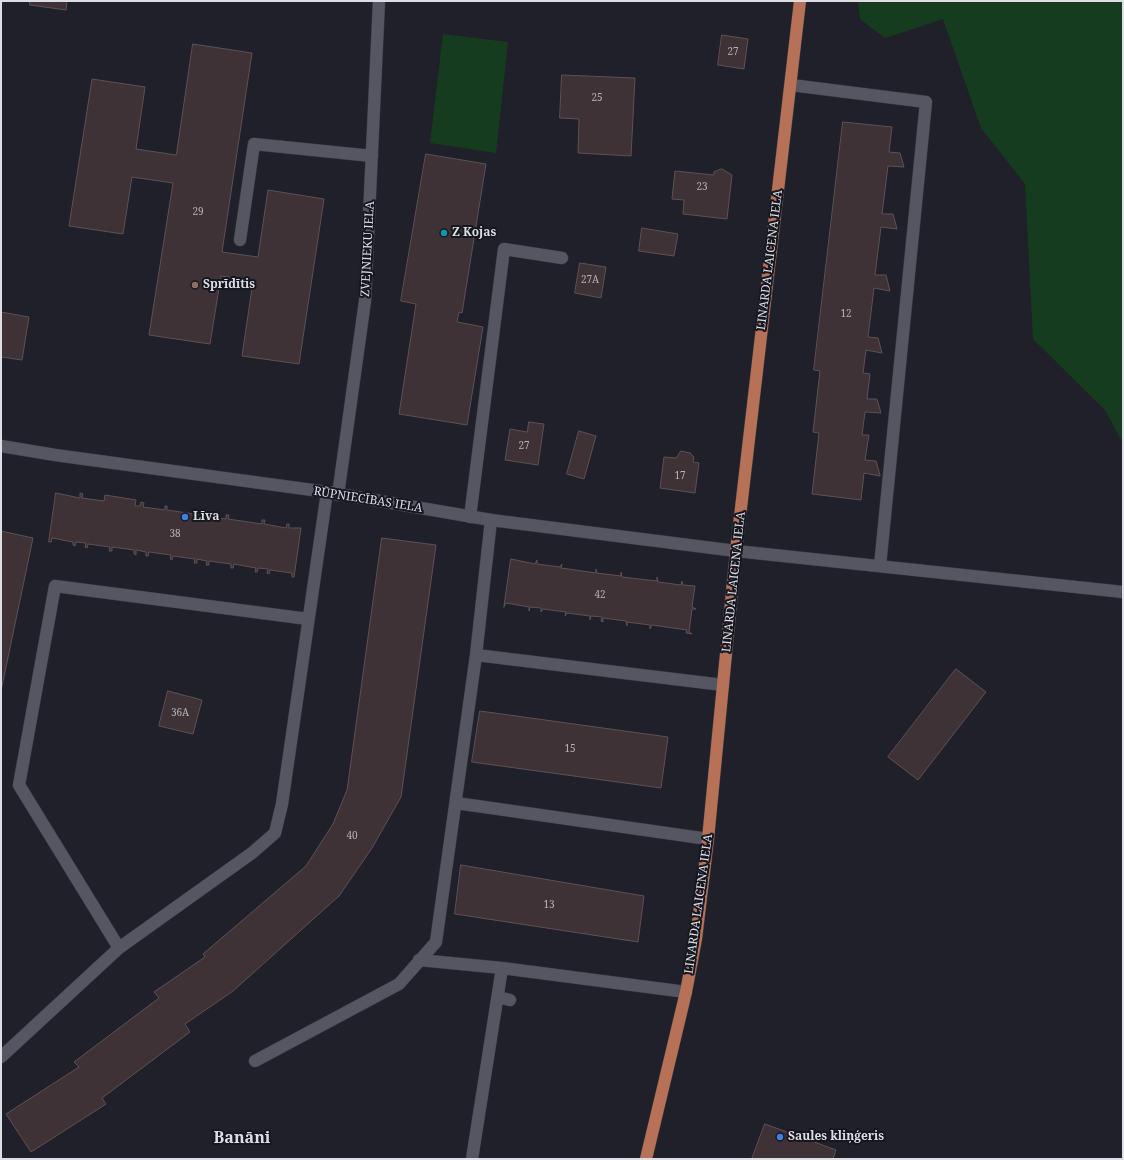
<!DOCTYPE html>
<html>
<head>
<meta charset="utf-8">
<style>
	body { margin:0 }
	#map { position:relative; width:1124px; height:1160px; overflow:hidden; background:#1f2029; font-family:"Noto Serif",serif }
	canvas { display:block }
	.frame { position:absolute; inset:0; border:2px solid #dddee4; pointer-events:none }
</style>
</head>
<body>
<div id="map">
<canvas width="1124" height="1160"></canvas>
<div class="frame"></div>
</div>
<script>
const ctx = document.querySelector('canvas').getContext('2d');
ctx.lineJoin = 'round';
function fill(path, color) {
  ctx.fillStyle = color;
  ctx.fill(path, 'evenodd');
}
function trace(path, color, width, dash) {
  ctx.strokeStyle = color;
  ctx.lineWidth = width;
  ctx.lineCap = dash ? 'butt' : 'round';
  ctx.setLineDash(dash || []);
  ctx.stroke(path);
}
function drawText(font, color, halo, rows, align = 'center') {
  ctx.font = font + ' "Noto Serif",serif';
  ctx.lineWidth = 4;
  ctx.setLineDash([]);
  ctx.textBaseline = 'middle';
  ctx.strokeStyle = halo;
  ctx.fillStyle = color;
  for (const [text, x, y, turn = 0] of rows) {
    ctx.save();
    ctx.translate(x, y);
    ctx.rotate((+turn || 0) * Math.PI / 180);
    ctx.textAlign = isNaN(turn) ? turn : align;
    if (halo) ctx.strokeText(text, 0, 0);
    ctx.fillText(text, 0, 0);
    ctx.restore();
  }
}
const green = new Path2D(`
	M858,1h265v442l-18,-33 -72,-71 -8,-155 -44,-56 -38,-109 -58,19 -25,-19z
	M443,34l65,8 -12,111 -66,-10z`);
const building = new Path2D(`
	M30,1h37l-1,9 -36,-5z
	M722,35l26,4 -4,30 -26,-4z
	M193,44l59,9 -30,199 36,5 10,-67 56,9 -25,165 -57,-8 11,-75 -32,-5 -11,68 -61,-9 24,-152 -41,-6 -9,57 -54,-8 23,-147 53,8 -9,62 40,6z
	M562,75l73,3 -4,78 -53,-3 1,-34 -19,-1z
	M843,122l49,5 -3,25 11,1 4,14 -16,-1 -6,48h11l4,15 -16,-2 -6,48h11l4,16 -16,-3 -6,49 10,1 4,15 -16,-3 -3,23 7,1 -3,25h10l4,14 -16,-1 -3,23h7l-4,25 11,1 4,14v1l-16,-3 -3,27 -49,-6 7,-61 -6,-1 7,-61 -6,-1z
	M426,154l60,10 -24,149 -3,-1 -2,10 26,5 -16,98 -68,-11 17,-110 -15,-3z
	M722,169l10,6 -5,44 -44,-5 1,-14 -12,-1 3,-28 39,4v-3z
	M642,228l36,6 -4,22 -35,-5z
	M580,263l26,4 -5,31 -26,-5z
	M1,312l28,5 -7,43 -21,-3z
	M529,422l15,2 -6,41 -33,-5 5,-31 17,3z
	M579,431l17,5 -12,43 -17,-5z
	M681,451l9,2 4,4 -1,5 6,1 -4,30 -35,-5 4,-31 12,1z
	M56,493l24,5v-5l3,1 -1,4 22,3 1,-6 31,5 -1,6h5l1,-4 3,1 -1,4 22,3v-4h2v4l34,5 1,-4h2l-1,5 23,3v-4h3l-1,4 34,5v-4h3l-1,4 22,4 1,-4h2v4h12l-7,49h-2v-4l-22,-3 -1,4 -2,-1 1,-4 -10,-1 -1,4h-2l1,-4 -22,-4 -1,4h-2v-4l-22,-3v4h-3l1,-4 -10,-2v4h-3l1,-4 -22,-3 -1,4 -2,-1 1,-4 -22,-3 -1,4h-2v-4l-10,-2v5l-2,-1v-4l-22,-3v4h-3l1,-4 -22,-3 -1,4 -2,-1 1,-4 -10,-1 -1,4 -2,-1v-3l-21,-4 -1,4h-2z
	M1,531l32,7 -32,153z
	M382,538l54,7 -35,252 -29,51 -33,48 -106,95 -48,33 5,8 -88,66 4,6 -75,48 -25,-38 73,-47 -5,-5 85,-64 -5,-6 51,-35 -2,-3 103,-88 27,-42 14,-34z
	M511,559l24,5 2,-4v4l23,3 2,-3 -1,4 35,5v-4l1,4 24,3v-4l1,5 35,4v-4l1,5 23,3 1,-4 1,4 12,1 -3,21 4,2h-4l-3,23 3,2 -6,-1 1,-3 -35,-5 -2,4v-4l-23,-3v4l-1,-5 -23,-3v4l-2,-1 1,-4 -11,-1 -1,4v-4l-23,-3 -2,3 1,-4 -23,-3 -2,3v-4l-11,-1 -1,4v-4l-23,-4 -2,4z
	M956,669l30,23 -68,88 -30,-23z
	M168,691l34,9 -9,34 -34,-8z
	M480,711l188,26 -7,51 -189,-26z
	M461,865l183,31 -6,46 -183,-28z
	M765,1124l71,26 -3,9h-81z`);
const lane = new Path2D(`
	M240,240l14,-96 118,12
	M470,517l34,-268 58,9
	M736,551l387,41
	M476,655l247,30
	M456,803l252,36
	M119,948l-100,-163 36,-199 253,33
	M419,960l83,8 184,24
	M498,997l12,3
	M1,1057l118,-109 133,-95 23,-20 7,-29 45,-312
	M255,1061l144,-77 37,-42 40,-287 15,-135
	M472,1159l30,-191`);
const street = new Path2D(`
	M791,85l135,17 -46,464
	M1,446l54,9 272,37 164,28 245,31
	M338,495l27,-194 14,-300`);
const primary = new Path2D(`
	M646,1159l40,-167 10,-53 12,-100 28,-288 64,-550`);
const markers = [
	[444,233,4,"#0f9aa8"],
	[195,285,4,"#8d6e63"],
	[185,517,4,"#3f7fe0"],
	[780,1137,4,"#3f7fe0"]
];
const numberNames = [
	["27",733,52],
	["25",597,98],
	["23",702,187],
	["29",198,212],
	["27A",590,280],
	["12",846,314],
	["27",524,446],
	["17",680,476],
	["38",175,534],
	["42",600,595],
	["36A",180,713],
	["15",570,749],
	["40",352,836],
	["13",549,905]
];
const poiNames = [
	["Z Kojas",452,233],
	["Sprīdītis",203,285],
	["Līva",193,517],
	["Saules kliņģeris",788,1137]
];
const streetNames = [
	["ZVEJNIEKU IELA",368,249,-87],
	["LINARDA LAICENA IELA",770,260,-83],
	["RŪPNIECĪBAS IELA",368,500,9],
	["LINARDA LAICENA IELA",734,582,-84],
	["LINARDA LAICENA IELA",699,904,-82]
];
const districtNames = [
	["Banāni",242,1138]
];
fill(green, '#163c1f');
fill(building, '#3e3237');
trace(building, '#5e5156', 1);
trace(lane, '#3c3d44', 13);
trace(street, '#3c3d44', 13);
trace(primary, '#3c3d44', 13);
trace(lane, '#555661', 12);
trace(street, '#555661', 12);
trace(primary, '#b77157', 12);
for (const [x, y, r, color] of markers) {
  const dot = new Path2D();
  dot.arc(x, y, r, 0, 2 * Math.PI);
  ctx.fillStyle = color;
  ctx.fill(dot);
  trace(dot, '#161720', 1.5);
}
drawText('10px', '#b5b3b9', null, numberNames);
drawText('bold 12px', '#dddee4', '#161720', poiNames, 'left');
drawText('12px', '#dddee4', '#161720', streetNames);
drawText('bold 16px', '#dddee4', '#161720', districtNames);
</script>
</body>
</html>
